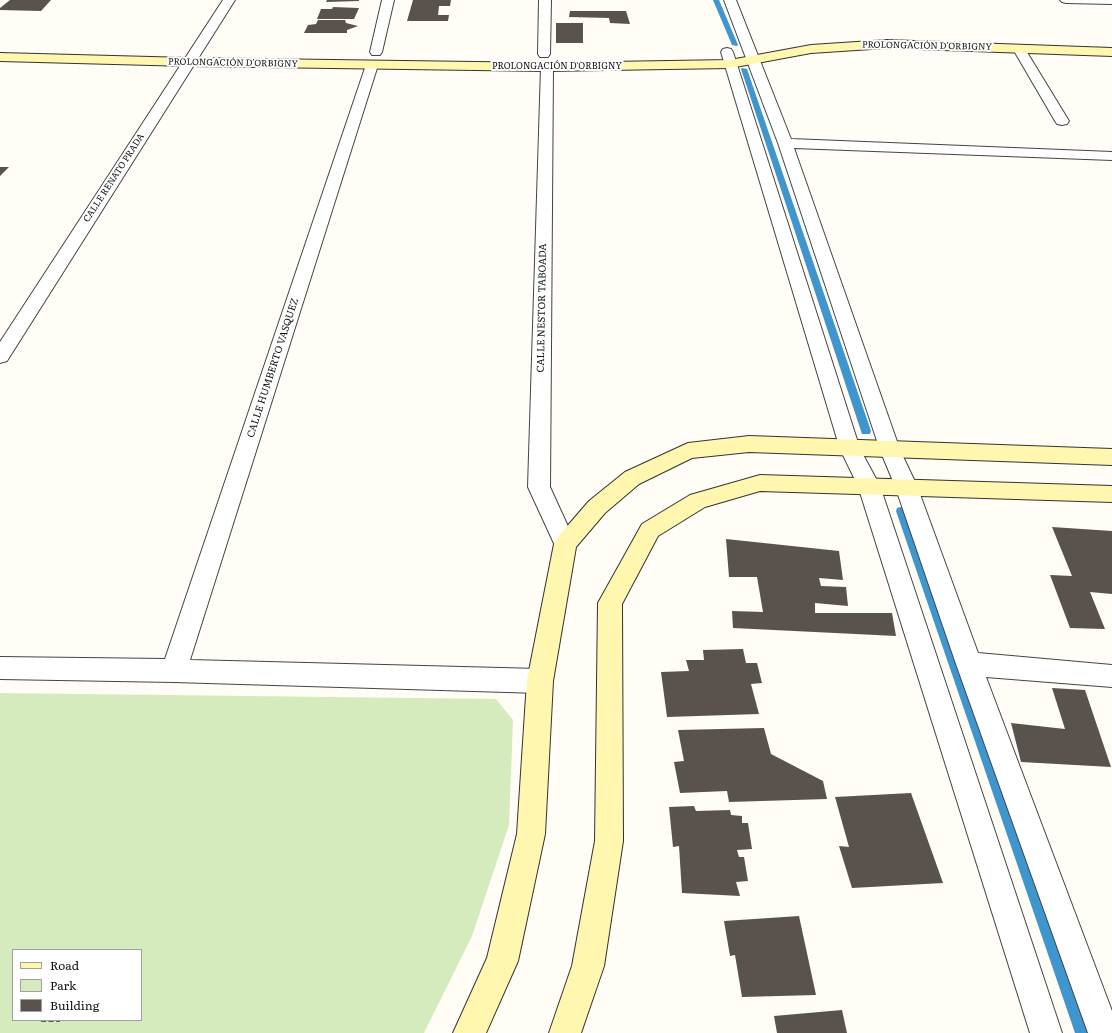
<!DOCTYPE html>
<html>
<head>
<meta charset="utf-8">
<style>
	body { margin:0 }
	#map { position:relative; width:1112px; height:1033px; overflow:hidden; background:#fffdf5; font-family:Literata,serif }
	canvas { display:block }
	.legend { position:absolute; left:12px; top:949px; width:130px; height:72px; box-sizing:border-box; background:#fff; border:1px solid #a0a0a0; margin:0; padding:5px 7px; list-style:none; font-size:12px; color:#111 }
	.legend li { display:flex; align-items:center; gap:8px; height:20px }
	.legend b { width:20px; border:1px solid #a0a0a0 }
</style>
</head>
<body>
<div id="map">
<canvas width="1112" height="1033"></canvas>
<ul class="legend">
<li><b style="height:5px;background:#fff6b0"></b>Road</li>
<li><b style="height:11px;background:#d5ebbd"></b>Park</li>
<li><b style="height:11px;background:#5a524d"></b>Building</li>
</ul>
</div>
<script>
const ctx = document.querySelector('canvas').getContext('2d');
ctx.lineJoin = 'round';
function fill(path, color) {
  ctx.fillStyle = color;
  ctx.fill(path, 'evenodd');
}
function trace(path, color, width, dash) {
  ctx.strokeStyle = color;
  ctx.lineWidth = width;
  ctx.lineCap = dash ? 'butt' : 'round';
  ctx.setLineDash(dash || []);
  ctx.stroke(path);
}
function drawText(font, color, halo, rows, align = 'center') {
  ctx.font = font + ' Literata,serif';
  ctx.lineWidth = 4;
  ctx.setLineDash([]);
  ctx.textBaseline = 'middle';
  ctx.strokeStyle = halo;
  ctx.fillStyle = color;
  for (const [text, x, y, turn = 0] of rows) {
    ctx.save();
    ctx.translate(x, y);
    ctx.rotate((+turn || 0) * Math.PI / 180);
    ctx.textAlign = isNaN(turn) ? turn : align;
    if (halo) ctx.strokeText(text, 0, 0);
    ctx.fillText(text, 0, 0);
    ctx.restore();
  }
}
const green = new Path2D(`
	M0,693l496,6 17,21 -4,105 -37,111 -48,97h-424zM13,950h128v70h-128z`);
const stream = new Path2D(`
	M713,0h6l19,45 -1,1 -5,-1z
	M742,68l5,1 124,362 -1,3h-8l-1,-3 -120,-362z
	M901,507l4,1 1,3 185,522h-16l-179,-522 1,-3z`);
const building = new Path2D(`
	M10,0h41l-10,11 -41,-1v-2z
	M327,0h32v1l-33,1z
	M413,0h38l-1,6h-11l-1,9h11l-1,6h-41z
	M333,7l26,1 -5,11h-37l4,-10h11z
	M570,11h56l4,13 -20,-1 -1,-5 -40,-1z
	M318,20h27l1,3 12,3 -11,4v3h-43l4,-8 8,-1z
	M556,23h27v20h-27z
	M0,167h9l-9,9z
	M1052,527l60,4v63l-22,-2 15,37 -35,-1 -20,-53 22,1z
	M726,539l113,12 4,29 -24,-2 2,8 25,1 2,19 -33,-3v10h77l4,23 -163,-8 -1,-17 31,1 -6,-35h-28z
	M743,649l3,14h11l5,20 -11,1 8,30 -92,3 -6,-45 28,-1 -3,-11h18l-1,-10z
	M1052,688l33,2 26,77 -90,-5 -10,-39 54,6z
	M764,728l7,26 52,27 4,18 -98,3 -2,-11 -47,2 -6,-31 10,-1 -6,-31z
	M911,793l32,90 -91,5 -13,-42 10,1 -14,-50z
	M694,806l2,5 34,-1 1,5 11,1v7h6l4,26 -15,1 2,7h5l4,24 -12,1 4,14 -58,-3 -3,-47 -6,1 -4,-40z
	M799,916l17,79 -74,2 -7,-42 -5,1 -6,-35z
	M842,1010l5,23h-70l-3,-17z`);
const path = new Path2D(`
	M41,1020h19`);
const minor = new Path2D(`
	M223,0h12l-228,361 -7,2v-21z
	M382,0h12l-12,52 -2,3h-8l-2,-3z
	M539,0h12l-1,54 -2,3h-8l-2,-3z
	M724,0h12l55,139 321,13v8l-318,-12 106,302 17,36 61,167 134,12v22l-126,-10 126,334v22h-24l-132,-369 -61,-178 -15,-36 -102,-307z
	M1060,0h52v4l-46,-1 -4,-1z
	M1019,45l4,1 2,3 44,72 -2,3 -5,1 -5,-1 -2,-3 -42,-72 2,-3z
	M727,48l4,1 2,3 127,397 20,37 182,547h-32l-172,-547 -18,-37 -119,-397 2,-3z
	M372,61l4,1 2,3 -188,595 350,9 9,4 4,8 -4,8 -9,4 -366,-11 -174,-3v-22l165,2 201,-594 2,-3z
	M547,63l5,1 1,3 -3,420 26,57 -3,6 -8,3 -8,-3 -29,-63 13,-420 1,-3z`);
const secondary = new Path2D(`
	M887,40l225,8v8l-225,-8 -76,5 -81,15 -183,3 -358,-5 -189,-5v-8l189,5 358,5 183,-3 81,-15z
	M749,436l363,13v16l-363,-13 -57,6 -53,26 -34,29 -29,34 -23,134 -8,153 -27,127 -32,72h-33l34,-75 30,-124 10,-153 27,-137 3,-6 32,-37 36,-29 63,-29z
	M760,475l352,11v16l-352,-11 -55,16 -47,29 -36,68 1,237 -19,125 -23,67h-32l23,-67 23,-125 3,-238 44,-79 48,-29z`);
const farStreetnames = [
	["PROLONGACIÓN D'ORBIGNY",927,46,1],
	["PROLONGACIÓN D'ORBIGNY",233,63,1],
	["PROLONGACIÓN D'ORBIGNY",557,66],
	["CALLE RENATO PRADA",114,178,-57]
];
const streetNames = [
	["CALLE NESTOR TABOADA",542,308,-89],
	["CALLE HUMBERTO VASQUEZ",273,368,-72]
];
fill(green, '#d5ebbd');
fill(stream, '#3f96cf');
fill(building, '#5a524d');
trace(minor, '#444', 2);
trace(secondary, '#333', 2);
trace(path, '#333', 3.5, [5, 2.5]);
fill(minor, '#fff');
fill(secondary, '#fff6b0');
drawText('9px', '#111', '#fff', farStreetnames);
drawText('10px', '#111', '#fff', streetNames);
</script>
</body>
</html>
